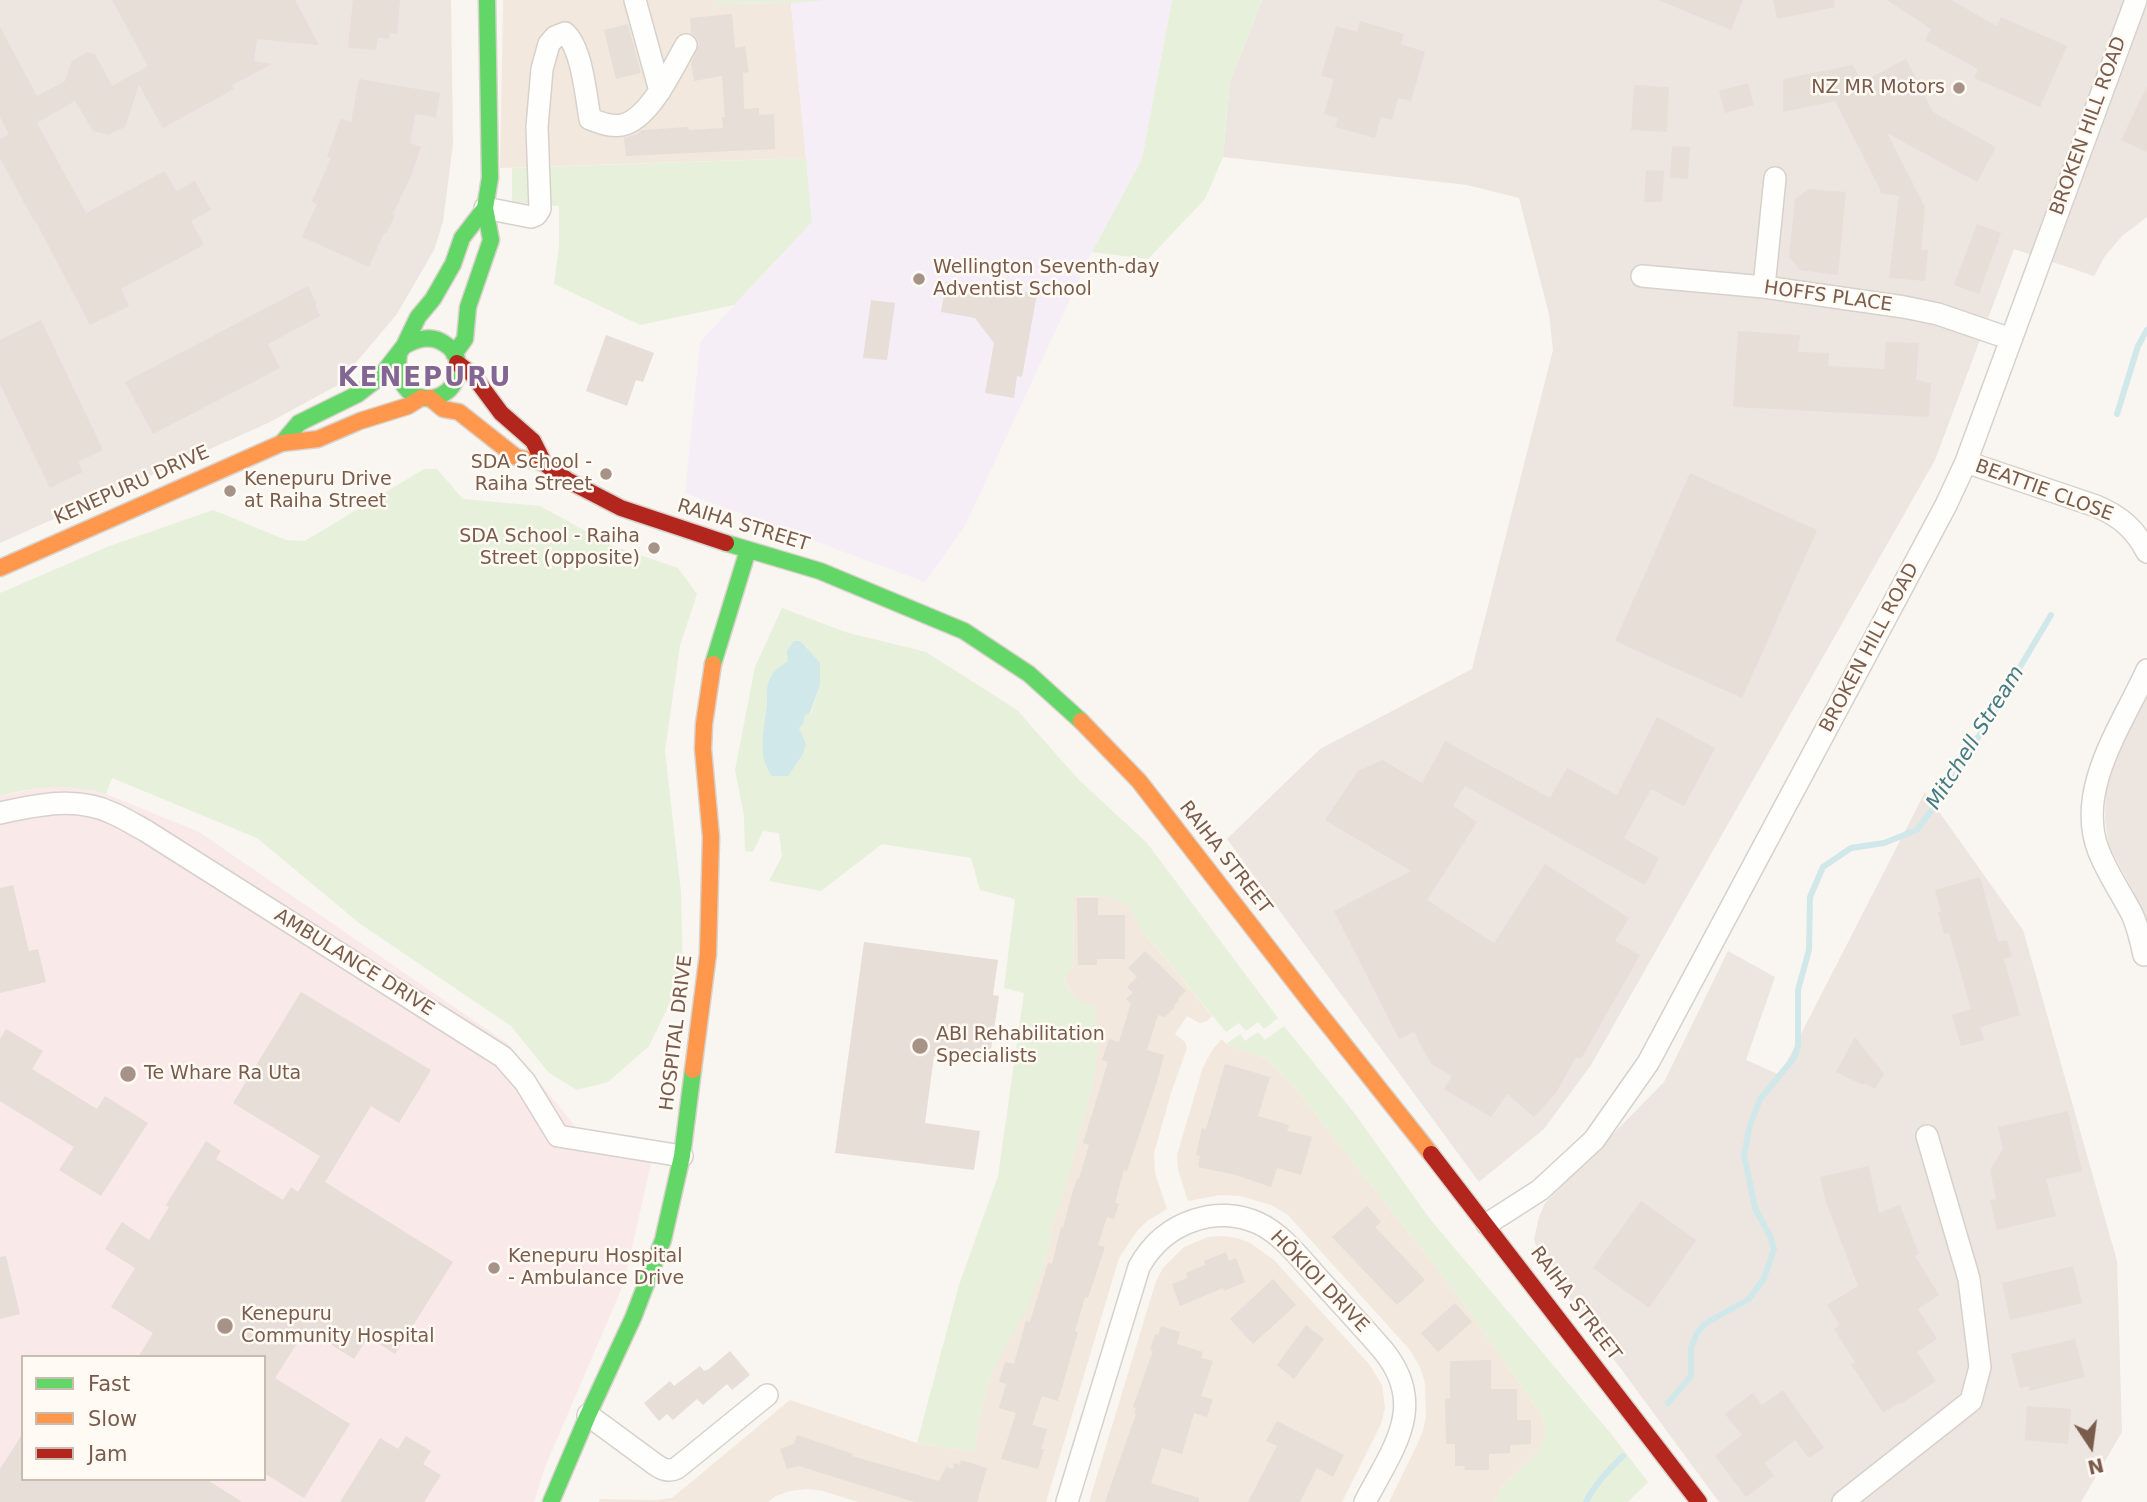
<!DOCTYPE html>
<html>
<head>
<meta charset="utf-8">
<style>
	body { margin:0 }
	#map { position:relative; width:2147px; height:1502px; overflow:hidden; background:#f9f5f0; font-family:"DejaVu Sans",sans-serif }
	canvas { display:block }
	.legend { position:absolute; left:21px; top:1355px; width:245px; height:126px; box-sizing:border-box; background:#fffaf3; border:2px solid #cabbb1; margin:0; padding:9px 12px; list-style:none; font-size:21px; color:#7a5c4d }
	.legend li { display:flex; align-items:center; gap:14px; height:35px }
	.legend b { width:35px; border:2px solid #cabbb1 }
	.north { position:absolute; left:2056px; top:1411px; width:70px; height:70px; -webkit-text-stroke:5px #fffaf3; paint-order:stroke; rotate:167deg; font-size:19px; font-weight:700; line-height:28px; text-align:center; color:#7a5c4d }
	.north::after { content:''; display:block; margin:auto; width:24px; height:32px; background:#7a5c4d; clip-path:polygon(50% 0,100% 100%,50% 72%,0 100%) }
</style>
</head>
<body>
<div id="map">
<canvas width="2147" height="1502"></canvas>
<ul class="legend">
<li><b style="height:9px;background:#63d668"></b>Fast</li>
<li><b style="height:9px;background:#ff974d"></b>Slow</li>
<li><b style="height:9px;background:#b3261e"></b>Jam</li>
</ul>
<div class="north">N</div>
</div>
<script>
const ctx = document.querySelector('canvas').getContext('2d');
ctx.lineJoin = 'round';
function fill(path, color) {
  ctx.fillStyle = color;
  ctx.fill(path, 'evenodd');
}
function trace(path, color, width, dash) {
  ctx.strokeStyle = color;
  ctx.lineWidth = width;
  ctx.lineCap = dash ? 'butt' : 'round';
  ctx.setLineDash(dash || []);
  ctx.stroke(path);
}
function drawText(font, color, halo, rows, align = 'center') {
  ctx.font = font + ' "DejaVu Sans",sans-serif';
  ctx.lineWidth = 5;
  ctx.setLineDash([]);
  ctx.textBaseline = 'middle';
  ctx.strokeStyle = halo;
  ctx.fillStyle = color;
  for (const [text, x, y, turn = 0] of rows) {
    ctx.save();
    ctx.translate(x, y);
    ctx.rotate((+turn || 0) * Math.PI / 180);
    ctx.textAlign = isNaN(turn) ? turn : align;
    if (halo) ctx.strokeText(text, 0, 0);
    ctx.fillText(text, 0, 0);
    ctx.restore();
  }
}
const residential = new Path2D(`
	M503,0h214v4l74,-1 15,155 -306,10z
	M1109,896l21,11 11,22 71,87 -5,5 -7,2 -13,-7 -12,18 10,8 2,6 -16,45 -17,60 1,20 12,36 -20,12 -10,10 -18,27 -73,244h-188l-35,-11 -16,-2 -17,2 -14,5 -8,6h-169l1,-3 54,1 18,-2 118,-98 127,43 57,9 7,-42 11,-38 53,-109 11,-53 3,-1 34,-126 6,-45 -26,-41 -9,-20 9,-11 1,-69z
	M1222,1039l4,5 41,15 29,30 160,204 87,124 3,17 -7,17 -37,35 -7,16h-106l28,-57 6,-14 3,-15 -1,-33 -5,-16 -10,-17 -122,-135 -17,-10 -31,-9 -20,-1 -32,6 -10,-31 -1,-15 26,-88 10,-18z
	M1222,1236l15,2 13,5 24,17 95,104 13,21 3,23 -4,16 -39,78h-253l67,-221 7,-13 21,-21 24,-10z`);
const industrial = new Path2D(`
	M0,0h451l2,144 -10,78 -9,28 -37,64 -61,72 -68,37 -268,120z
	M1262,0h885v217l-25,19 -17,20 -11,20 -80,-27 -79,211 -344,605 -47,64 -65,53 -252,-343 93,-90 152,-80 81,-319 -4,-36 -30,-116 -52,-13 -244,-28 7,-75z
	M2147,693v230l-14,-32 -24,-45 -4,-26 1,-28 7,-27z
	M1925,792l98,138 94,331 5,171 -41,70h-362l-179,-243 -6,-20 5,-22 6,-14 119,-121 64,-131 47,26 -29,83 34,15z`);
const education = new Path2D(`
	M827,0h345l-30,159 -50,93 -127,274 -40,56 -240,-89 15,-151 112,-120 -21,-219z`);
const medical = new Path2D(`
	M51,786l33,2 22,6 93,38 309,212 68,83 80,14 -32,142 -79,184 -11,35h-534v-706zM23,1357h241v122h-241z`);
const green = new Path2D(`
	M717,0h110l-36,3 -74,1z
	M1172,0h90l-32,82 -7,75 -18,42 -57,60 -56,-7 50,-93z
	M806,158l6,64 -78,83 -94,20 -86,-41 5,-38v-40l-47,-4v-34z
	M424,469h13l26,30 77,7 73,40 65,22 19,26 -17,51 -15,106 16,141 2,84 -34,70 -41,36 -31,8 -28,-17 -38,-47 -152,-103 -102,-85 -145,-60 -6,16c-38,-11 -67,-8 -106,2v-203l107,-46 106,-37 73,30 19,1z
	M782,608l63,24 81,20 91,58 61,69 69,64 131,175 -14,11 -6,-7 -12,9 -7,-8 -13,9 -85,-103 -11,-22 -21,-11 -35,1 -1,69 -9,12 9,19 22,10 4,31 -6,45 -34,127h-3l-11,53 -17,43 -36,66 -11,38 -7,42 -57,-9 42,-158 39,-109 26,-183 -20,-5 11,-89 -35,-9 -9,-32 -89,-14 -61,47 -52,-10 13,-25 -3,-23 -16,-2 -10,21 -8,-1 -1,-35 -9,-46 20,-103zM788,661l32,2v22l-9,28 -6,2 -2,9 -4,4 4,12 -36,-33c0,-23 0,-32 21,-46z
	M1284,1026l71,88 75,105 182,216 36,47 -20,20h-133l7,-16 37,-35 7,-17 -3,-17 -87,-124 -160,-204 -29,-30 -41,-15 14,-10 5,7 13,-9 7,8z`);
const water = new Path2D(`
	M794,641h6l20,22v22l-10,28 -5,2 -2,9 -4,4 7,16 -3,10 -15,22h-16c-16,-21 -7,-48 -5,-72 0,-7 -1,-16 2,-23 4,-10 10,-14 19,-20l-1,-10z`);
const stream = new Path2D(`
	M2117,414l21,-68 9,-16
	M1668,1403l23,-27v-28l6,-15 9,-10 43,-24 14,-19 5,-13 6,-18 -4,-13 -15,-28 -11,-53 6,-30 10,-26 34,-41 4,-11v-57l11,-40 1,-53 13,-30 28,-19 33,-5 33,-13 32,-44 102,-171
	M1586,1502c9,-18 22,-32 37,-46`);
const building = new Path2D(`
	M112,0h183l24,45 -62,-6 -3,22 18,3 -40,21 2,4 -71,39 -24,-43 -14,42 -17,8 -15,-4 -18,-30 -38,22 49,90 79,-42 11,20 19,-10 16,29 -20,11 13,24 -83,44 8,17 -39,19 -55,-105 -1,1 -34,-63v-19l9,-5 -9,-17v-90l37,69 28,-15 7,-20 15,-9 8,2 17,32 36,-20z
	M353,0h47l-3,34 -7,-1 -1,6 -11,-1 -2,12 -28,-2z
	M1658,0h85l-12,30z
	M1773,0h61l1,7 -58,12z
	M1887,0h64l46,26 4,-9 66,29 -27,61 -66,-29 4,-9 -53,-29 6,-11z
	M732,14l3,34 10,-2 4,26 -6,1 1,36 15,-1v7l15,-1 1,35 -149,7 -2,-18 13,-4 5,-4 46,-3 1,3 34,-2 -1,-11h3l-3,-41 -28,5 -3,-18 8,-19 -2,-6 -6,-5 -1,-15z
	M1360,21l44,13 -3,10 24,8 -14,49 -13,-3 -6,22 -11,-3 -6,21 -40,-11 3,-9 -14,-4 10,-35 -13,-3 15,-50 21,6z
	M628,24l13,49 -25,6 -12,-49z
	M1906,59l27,53 63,35 -19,35 -90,-49 38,74 -4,43h7l-3,31 -36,-3 10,-82 -19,-3v-4l-45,-88 -52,11v-33l70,-14 9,17z
	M359,79l81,14 -4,24 -21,-3 -5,29 11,4 -10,29 -18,38 2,1 -9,19 -2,-1 -15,34 -67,-30 15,-33 -5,-3 19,-43 -4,-1 13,-37 2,-1 9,3z
	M1748,83l6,22 -29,8 -6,-22z
	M1634,85l35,2 -2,45 -36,-2z
	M2147,86v66l-26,-12z
	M1672,146l18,1 -2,32 -18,-1z
	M1646,170l18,1 -2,31h-18z
	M1809,189l37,3 -8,83 -38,-5 -11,-13 6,-58z
	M1977,224l24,9 -22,61 -25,-9z
	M966,281l71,13 -15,83 -5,-1 -3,22 -29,-5 9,-50 -19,-25 -34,-6 5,-30 19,4z
	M308,286l9,18 -2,1 5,11 -52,28 12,24 -127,66 -28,-52z
	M871,300l24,3 -8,57 -24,-2z
	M41,320l62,130 -25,12 5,10 -33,16 -50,-104v-44z
	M1738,331l62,4 -2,17 31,1 -1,13 56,3 2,-27 33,1 -3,37 15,3 -2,34 -196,-10z
	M606,335l48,18 -11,29 -7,-2 -9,26 -41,-15z
	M1690,473l127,57 -75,168 -127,-57z
	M1657,717l58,31 -31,58 -33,-17 -27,49 35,20 -14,27 -180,-99 -12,20 24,16 -50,78 67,43 51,-79 84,54 -14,23 25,14 -59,104 -5,-2 -20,36 -22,24 -27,-23 -16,23 -47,-28 8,-13 -21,-12 -17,-32 -15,7 -65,-128 77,-40 -86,-51 33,-49 24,-11 40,23 23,-42 105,57 17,-30 50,27z
	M1980,877l18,65 9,-2 5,16 -8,3 16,56 -40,12 4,13 -23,6 -9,-31 19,-6 -22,-76 -5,1 -6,-22 3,-1 -6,-21z
	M13,885l16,66 9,-2 8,33 -46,11v-105z
	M1077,898h21v17h27v44h-28v6h-19z
	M864,942l134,18 -5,35 6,1 -10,67 -55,-7 -9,67 55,8 -6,39 -139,-17z
	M1145,951l41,40 -8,8 1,1 -5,5 1,2 -10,10 -7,-2 -11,35 17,5 -8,30 -29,86 -3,-1 -9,33 4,1 -5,15 -7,-2 -9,28 7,2 -17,51 -3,-1 -10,34 3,1 -20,69 -16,-5 -10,29 15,4 -6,20h3l-6,20 -37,-10 15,-46 -17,-5 7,-24 -7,-2 6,-20 9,2 12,-43 4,1 18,-59 4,1 9,-37 2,1 9,-34 5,-15h2l10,-34 -6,-2 25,-81 -6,-2 7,-21 10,3 12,-39 -5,-4 7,-6 -6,-6 10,-10 -9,-9z
	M301,992l130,78 -32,53 -28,-17 -46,76 128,80 -58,92 -27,-17 -14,22 -48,-30 -31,49 75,46 -46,74 -40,-25v-116h-126l15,-24 -42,-26 24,-39 -30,-19 17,-27 27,18 20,-33 -3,-2 40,-64 15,10 -5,8 67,41 8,-13 7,5 22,-36 -87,-53z
	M6,1029l37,22 -11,18 65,40 8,-13 43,27 -47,73 -42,-26 15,-23 -74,-46v-62z
	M1855,1037l29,37 -9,15 -10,-6 -2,2 -27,-13z
	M1225,1064l45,13 -12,39 31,9 -2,6 25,6 -11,38 -24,-7 -6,19 -35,-12 -38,-8 2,-11 -4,-1 6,-27 4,1z
	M2068,1111l14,60 -36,8 10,37 -59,14 -7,-30 6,-1 -6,-29 13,-21 -5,-22z
	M1869,1166l10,47 21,-8 19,49 -4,2 24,39 -21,14 19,30 -20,13 19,29 -35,23 -1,-2 -17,11 -32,-49 4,-2 -21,-33 6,-4 -13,-20 31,-19 -33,-87 -5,-22z
	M1641,1201l55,39 -47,68 -56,-40z
	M1367,1206l14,16 -6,5 50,53 -28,25 -65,-68z
	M1226,1252l3,9 7,-3 9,24 -21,9 -1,-3 -43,18 -8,-22 16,-6 -2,-5 19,-8 -1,-4z
	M6,1256l14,58 -20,5v-62z
	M2073,1266l9,37 -72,17 -8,-37z
	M1273,1279l23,26 -43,39 -23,-25z
	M1455,1303l17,19 -34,30 -17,-19z
	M1306,1325l18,14 -30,40 -17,-14z
	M1161,1326l19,6 -3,12 26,8 -2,6 12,3 -12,35 12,3 -6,18 -13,-4 -12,41 -20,-6 -11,35 48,15v4h-94l31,-88 -2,-1 2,-5 -3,-1 20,-56 -3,-1 5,-16 3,1z
	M2075,1339l10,38 -56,14v-5l-9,2 -9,-34z
	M730,1351l20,24 -18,15 -5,-6 -24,21 -6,-6 -24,21 -6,-6 -8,7 -15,-18 26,-22 4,5 26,-20 4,5 5,-2z
	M1491,1360v29h26v31h14v24l-21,1v8l-21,1v16h-25l1,-4h-10v-22h-9l-1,-46 5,1v-38z
	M1783,1390l41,58 -15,10 -14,-18 -30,23 9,13 -28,21 -31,-41 27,-21 -17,-21 28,-21 9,12z
	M2027,1406l44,3 -3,35 -43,-4z
	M1277,1421l67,34 -11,22 -16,-9 -17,34h-52l29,-56 -11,-5z
	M23,1433v46h183l36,23h-242v-33z
	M797,1435l56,19 -1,2 87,25 7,-14 7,2 1,-6 6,2 1,-5 26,8 -10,34h-63l-115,-36 -12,3 -7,-20 14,-5z
	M406,1436l25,15 -8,13 18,11 -17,27h-84l40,-64 18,11z`);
const street = new Path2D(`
	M635,0l25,91
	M485,208l46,9 5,-2 4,-6 -3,-82 5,-58 7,-25 6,-7 10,-4c17,15 21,63 25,86 11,4 21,8 32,6 28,-6 51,-58 64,-80
	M1642,276l122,11 140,20 34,7 73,25
	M1764,287l11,-109
	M1966,462l130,44c24,10 39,23 51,46
	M0,813c37,-8 76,-17 112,0 12,5 23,12 34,18l357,226 22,25 33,54 124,20
	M2144,955c-3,-14 -6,-28 -12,-41 -11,-21 -24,-40 -33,-62 -25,-62 24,-128 48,-182
	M1487,1224l53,-34 54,-50 54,-77 298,-558 20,-43 170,-462
	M588,1415l68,50c7,5 13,7 21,3l90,-73
	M1067,1502l72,-235c12,-22 31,-39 56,-47 20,-7 43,-6 63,3 24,11 42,35 59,54 22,24 44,48 65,72 47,56 11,99 -17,153
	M1843,1502l128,-101 9,-34 -11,-88 -42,-143`);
const fast = new Path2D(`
	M399,354c-9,56 58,57 59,13 0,-10 -5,-18 -13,-23 -14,-10 -28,-5 -41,2
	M454,354l11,-15 3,-32 23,-67 -6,-32 5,-30 -3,-178
	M282,443l17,-20 59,-29 22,-17 24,-31 14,-29 15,-18 20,-35 9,-26 23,-30
	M726,543l94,28 144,60 65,43 52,47
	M713,664l35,-114
	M551,1502l37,-87 45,-97 30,-78 19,-84 11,-86`);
const slow = new Path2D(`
	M430,398l13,11 16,3 57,45 28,6
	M0,568l282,-125 36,-4 42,-18 48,-15 13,-8
	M1081,721l58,60 172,222 120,151
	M693,1070l15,-116 3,-117 -8,-88 1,-25 9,-60`);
const jam = new Path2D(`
	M457,363l15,11 29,39 32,28 11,22 23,17 54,28 105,35
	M1431,1154l268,348`);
const markers = [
	[1959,88,7,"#a69286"],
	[919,279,7,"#a69286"],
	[606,474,7,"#a69286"],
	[230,491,7,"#a69286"],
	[654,548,7,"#a69286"],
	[920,1046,9,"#a69286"],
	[128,1074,9,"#a69286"],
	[494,1268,7,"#a69286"],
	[225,1326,9,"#a69286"]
];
const poiNames = [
	["NZ MR Motors",1945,88,"right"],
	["Wellington Seventh-day",933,268],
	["Adventist School",933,290],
	["SDA School -",592,463,"right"],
	["Raiha Street",592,485,"right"],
	["Kenepuru Drive",244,480],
	["at Raiha Street",244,502],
	["SDA School - Raiha",640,537,"right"],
	["Street (opposite)",640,559,"right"],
	["ABI Rehabilitation",936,1035],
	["Specialists",936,1057],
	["Te Whare Ra Uta",144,1074],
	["Kenepuru Hospital",508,1257],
	["- Ambulance Drive",508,1279],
	["Kenepuru",241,1315],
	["Community Hospital",241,1337]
];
const streetNames = [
	["BROKEN HILL ROAD",2089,126,-70],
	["HOFFS PLACE",1828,297,8],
	["KENEPURU DRIVE",132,486,-24],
	["BEATTIE CLOSE",2044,491,20],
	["RAIHA STREET",743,526,17],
	["BROKEN HILL ROAD",1870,648,-62],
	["RAIHA STREET",1225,858,52],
	["AMBULANCE DRIVE",354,963,32],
	["HOSPITAL DRIVE",677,1033,-83],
	["HŌKIOI DRIVE",1319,1282,46],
	["RAIHA STREET",1575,1304,53]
];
const waterNames = [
	["Mitchell Stream",1976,738,-58]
];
const districtNames = [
	["KENEPURU",425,379]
];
fill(residential, '#f2e8de');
fill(industrial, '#ede5e0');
fill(education, '#f6eef6');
fill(medical, '#fae9e9');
fill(green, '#e7f0db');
fill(water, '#d0e8ea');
trace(stream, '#d0e8ea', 6);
fill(building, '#e6ded7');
trace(street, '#d7d1cb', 24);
trace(fast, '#d9d2cb', 19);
trace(slow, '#d9d2cb', 19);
trace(jam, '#d9d2cb', 19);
trace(street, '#fefefd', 21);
trace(fast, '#63d668', 16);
trace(slow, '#ff974d', 16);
trace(jam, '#b3261e', 16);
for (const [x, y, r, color] of markers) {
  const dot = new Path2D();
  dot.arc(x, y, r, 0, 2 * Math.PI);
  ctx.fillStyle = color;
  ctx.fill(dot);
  trace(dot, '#fffaf3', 2.5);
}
drawText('19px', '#7a5c4d', '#fffaf3', poiNames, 'left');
drawText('19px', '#7a5c4d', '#fffaf3', streetNames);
drawText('italic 21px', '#437c86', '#fffaf3', waterNames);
ctx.letterSpacing = '2px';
drawText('bold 26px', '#846695', '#fffaf3', districtNames);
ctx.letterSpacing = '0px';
</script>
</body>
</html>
